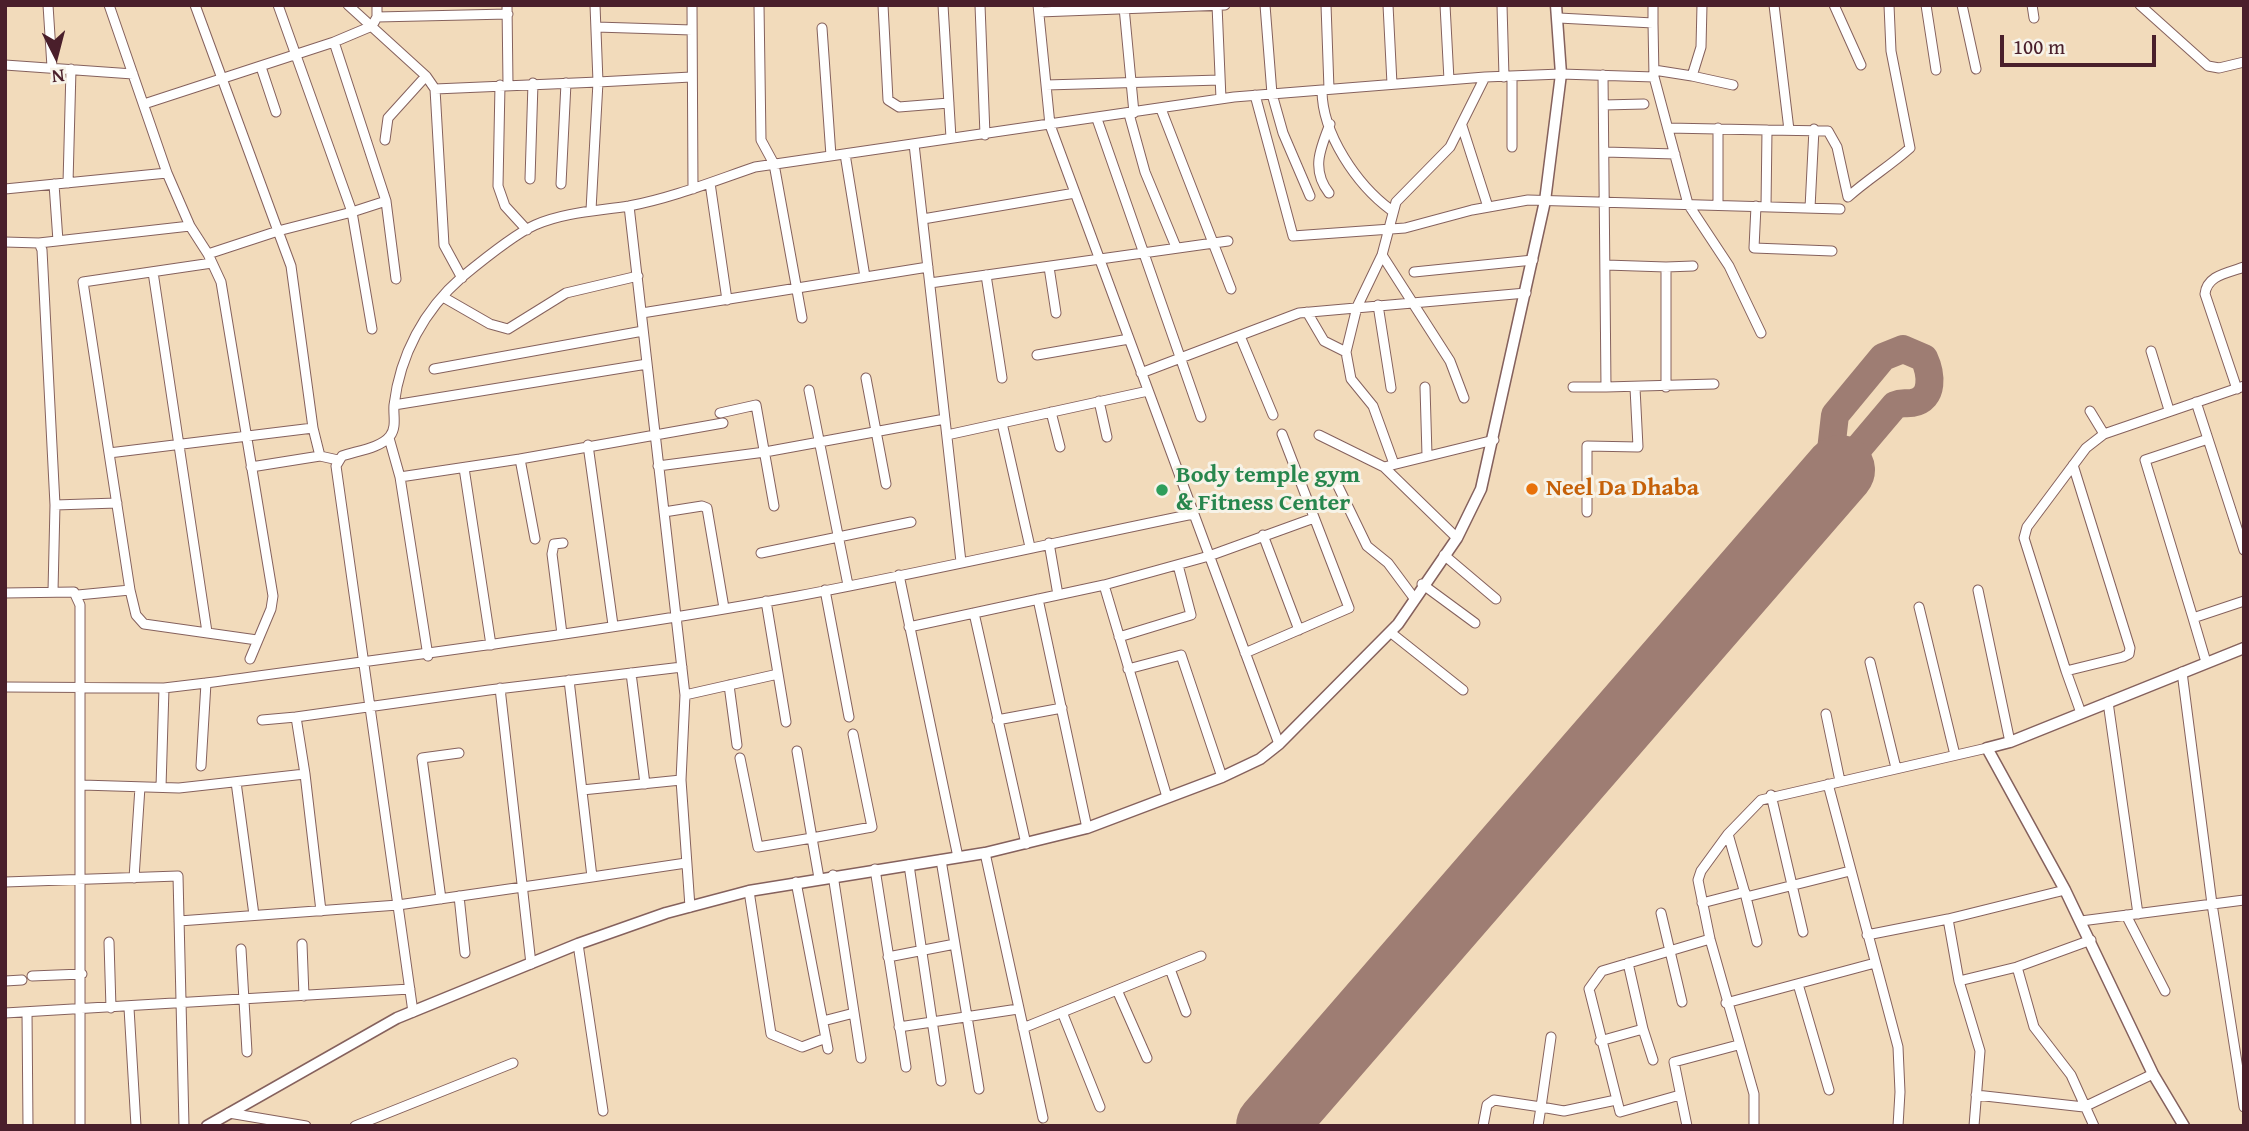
<!DOCTYPE html>
<html>
<head>
<meta charset="utf-8">
<style>
	body { margin:0 }
	#map { position:relative; width:2249px; height:1131px; overflow:hidden; background:#f2dbbb; font-family:"Gentium Book Plus",serif }
	canvas { display:block }
	.frame { position:absolute; inset:0; border:7px solid #4a1f2b; pointer-events:none }
	.north { position:absolute; left:21px; top:21px; width:70px; height:70px; -webkit-text-stroke:5px #f7f3e8; paint-order:stroke; rotate:174deg; font-size:19px; font-weight:700; line-height:28px; text-align:center; color:#4a1f2b }
	.north::after { content:''; display:block; margin:auto; width:24px; height:32px; background:#4a1f2b; clip-path:polygon(50% 0,100% 100%,50% 72%,0 100%) }
	.scale { position:absolute; left:2000px; top:35px; width:156px; height:32px; box-sizing:border-box; border:4px solid #4a1f2b; border-top:0; padding-left:9px; font-size:21px; line-height:24px; white-space:nowrap; color:#4a1f2b; -webkit-text-stroke:5px #f7f3e8; paint-order:stroke }
</style>
</head>
<body>
<div id="map">
<canvas width="2249" height="1131"></canvas>
<div class="frame"></div>
<div class="north">N</div>
<div class="scale">100 m</div>
</div>
<script>
const ctx = document.querySelector('canvas').getContext('2d');
ctx.lineJoin = 'round';
function trace(path, color, width, dash) {
  ctx.strokeStyle = color;
  ctx.lineWidth = width;
  ctx.lineCap = dash ? 'butt' : 'round';
  ctx.setLineDash(dash || []);
  ctx.stroke(path);
}
function drawText(font, color, halo, rows, align = 'center') {
  ctx.font = font + ' "Gentium Book Plus",serif';
  ctx.lineWidth = 6;
  ctx.setLineDash([]);
  ctx.textBaseline = 'middle';
  ctx.strokeStyle = halo;
  ctx.fillStyle = color;
  for (const [text, x, y, turn = 0] of rows) {
    ctx.save();
    ctx.translate(x, y);
    ctx.rotate((+turn || 0) * Math.PI / 180);
    ctx.textAlign = isNaN(turn) ? turn : align;
    if (halo) ctx.strokeText(text, 0, 0);
    ctx.fillText(text, 0, 0);
    ctx.restore();
  }
}
const taxiway = new Path2D(`
	M1827,485l8,-70 48,-58 20,-8 21,9c7,15 11,41 -12,45 -7,1 -10,-1 -17,2l-55,65`);
const runway = new Path2D(`
	M1271,1126l569,-656`);
const minor = new Path2D(`
	M48,5l4,62
	M109,5l58,168
	M278,5l74,207 -74,19 13,35 22,162
	M348,5l78,71 9,13 9,156 18,33
	M507,5l1,79
	M595,5l3,77 93,-5
	M692,5l1,184
	M759,5l2,135 13,24 28,154
	M883,5l5,95 11,7 50,-4
	M943,5l8,133
	M980,5l5,130
	M1038,5l12,120 229,619
	M1217,5l4,94
	M1265,5l7,89 11,39 27,63
	M1326,5l3,84
	M1388,5l4,79
	M1445,5l4,75
	M1502,5l2,72
	M1653,5v18
	M1774,5l15,125
	M1834,5l27,60
	M1926,5l10,65
	M1962,5l14,64
	M2032,5l2,13
	M2140,5l68,61 11,2 25,-6
	M1124,7l10,106
	M1039,12l186,-7
	M377,17l131,-3
	M1559,18l94,5 1,54
	M596,27l96,3
	M822,28l9,128
	M334,42l52,159 10,78
	M5,65l128,9
	M261,67l15,45
	M1654,70l38,6 9,-29 1,-42
	M1603,75l3,312 108,-3
	M1692,76l41,9
	M500,85l-2,101 7,20 22,24
	M1046,85l174,-5
	M435,89l163,-7 -7,128
	M1322,90c0,44 35,95 69,120
	M1255,95l38,141 112,-8 67,-18 56,-10 312,9
	M144,104l190,-62 38,-16 5,-9v-12
	M1604,105l40,-1
	M1161,109l70,180
	M1129,114l16,58 31,75
	M1097,119l104,298
	M1462,126l26,81
	M1668,128l99,2
	M385,140l3,-22 38,-42
	M914,144l47,418
	M1512,147v-70
	M1605,152l70,2
	M845,154l20,123
	M530,179l3,-96
	M68,183l3,-114
	M710,183l17,117
	M54,184l4,57
	M561,184l5,-101
	M5,189l162,-16 23,53 -151,17
	M1329,193c-18,-23 -9,-44 1,-69
	M1718,205v-77
	M629,206l56,489 -4,85 9,127
	M1756,206l-2,42 78,3
	M1766,207l1,-77 61,1 9,16 11,50c20,-18 42,-31 62,-49l-19,-97 -2,-46
	M1810,208l4,-79
	M923,219l152,-26
	M190,226l18,28 70,-23 -83,-226
	M5,242l34,1 3,7 13,255 -2,86
	M208,254l13,28 52,314 -2,13 -21,50
	M1382,255l14,-53 54,-55 35,-70
	M1606,265l60,2v120
	M1049,267l7,46
	M1666,267l27,-1
	M153,272l54,360
	M1414,272l119,-12
	M986,275l16,103
	M930,283l298,-42
	M443,297l47,27 18,5 58,-36 72,-17
	M1378,305l13,83
	M1307,312l17,29 22,11
	M642,313l286,-46
	M372,329l-20,-117 34,-11
	M1240,336l33,79
	M2151,351l18,59
	M1037,355l92,-16
	M434,369l209,-38
	M1141,373l158,-60 227,-20
	M866,378l20,106
	M1425,387l2,68
	M1573,387h33
	M2237,389l-32,-95c2,-19 23,-21 39,-27
	M809,390l39,195
	M1099,401l8,36
	M394,405l253,-41
	M2090,411l14,23
	M1051,412l9,35
	M720,413l36,-8 18,101
	M1002,423l28,124
	M947,435l201,-44
	M1319,435l65,32 110,-27
	M389,438l11,39 120,-18 203,-36
	M2208,439l36,111
	M588,445l25,180
	M109,453l-26,-171 129,-19
	M520,459l15,80
	M1394,464l-21,-58 -22,-27 -5,-27 11,-45 25,-52 68,106 14,37
	M2073,465l57,183 -1,6 -6,3 -57,14 15,42
	M658,466l107,-14 180,-33
	M251,467l69,-11
	M1384,467l73,71
	M464,468l27,177
	M400,477l28,179
	M1337,484l30,62 21,17 26,35
	M55,505l62,-2
	M664,512l38,-6 5,2 17,100
	M1587,512v-66l51,1 -3,-59
	M1263,535l36,95
	M1049,543l9,52
	M761,553l150,-31
	M1444,555l52,44
	M899,575l59,282
	M1422,584l53,39
	M130,590l6,25 8,9 113,16
	M825,590l24,127
	M1978,590l32,152
	M5,593l69,-1 6,13v521
	M78,595l52,-5 -21,-137 204,-25 7,28 18,4
	M1038,599l49,229
	M766,601l20,121
	M1919,607l36,148
	M974,613l52,231
	M2193,618l-48,-158 63,-21 -12,-37
	M909,627l195,-42
	M1390,632l73,58
	M562,634l-10,-80 2,-10 9,-1
	M1119,637l72,-22 -13,-50
	M1245,653l104,-45 -67,-174
	M1870,662l26,106
	M2206,662l-13,-44 51,-17
	M1128,669l53,-14 41,122
	M2066,671l-42,-133 3,-11 59,-79 18,-14 140,-48
	M2182,672l30,232 32,203
	M631,673l14,111
	M569,680l23,197 94,-14
	M729,685l8,60
	M5,687l159,1 42,-5
	M500,688l31,276
	M685,695l93,-21
	M2108,702l30,212
	M1826,714l14,67
	M262,720l34,-3
	M997,720l65,-12
	M797,751l15,87 60,-11 -19,-93
	M740,758l18,89 54,-9 7,40
	M201,766l5,-83c197,-27 396,-51 592,-87 132,-25 264,-55 395,-82
	M305,774l-9,-57 193,-27 193,-23
	M236,782l18,133
	M1828,784l70,263 2,45 -2,34
	M82,785l97,3 126,-14 16,137
	M161,787l3,-99
	M582,790l99,-10
	M1771,795l32,137
	M1167,797l-63,-212 105,-29 105,-38
	M1728,834l18,63 104,-26
	M985,853l58,265
	M941,860l38,229
	M909,865l32,216
	M875,869l31,198
	M833,875l28,183
	M134,878l6,-91
	M5,882l173,-6 6,250
	M796,882l32,167
	M749,891l22,143 31,13 24,-9
	M459,896l6,57
	M1746,897l11,45
	M441,899l-19,-141 37,-5
	M1702,903l43,-11
	M1661,913l21,89
	M2126,915l39,76
	M1948,919l117,-29
	M179,921l219,-16 194,-28
	M2081,921l163,-21
	M1867,935l81,-16 11,62
	M109,942l2,66
	M302,944l2,52
	M578,944l25,167
	M241,949l6,103
	M888,957l67,-13
	M2017,967l17,60 37,48 23,51
	M1170,969l16,43
	M32,976l50,-2
	M5,981l17,-1
	M1798,984l31,106
	M1117,990l30,68
	M1726,1003l149,-40
	M129,1008l7,118
	M27,1012l1,114
	M413,1012l-77,-546 6,-10c14,-5 39,-8 48,-20 7,-9 3,-21 4,-31 6,-50 30,-95 68,-128 17,-14 55,-44 73,-52 30,-13 63,-14 94,-19 43,-8 85,-25 126,-39l479,-70 251,-20 76,-3 93,3 34,127 41,62 32,67
	M1062,1012l38,95
	M5,1013l405,-24
	M823,1021l31,-8
	M899,1027l119,-18
	M1023,1028l178,-72
	M1643,1029l10,31
	M1600,1041l43,-12 -15,-66
	M1680,1095l-60,17 -31,-123 13,-18 108,-32
	M1976,1095l108,12 69,-33
	M229,1113l77,13
	M355,1126l158,-63
	M1483,1126l4,-21 7,-5 47,7 10,-70
	M1538,1126l3,-19 23,4 52,-11
	M1687,1126l-13,-64 64,-17
	M1754,1126v-32l-44,-155 -12,-59 3,-9 27,-37 33,-34 226,-52
	M1974,1126l6,-75 -21,-70 58,-14 74,-27`);
const tertiary = new Path2D(`
	M207,1126l190,-108 181,-74 88,-31 83,-22 236,-38 102,-25 135,-51 38,-18 19,-15 119,-120 59,-86 24,-49 64,-288 16,-127 -5,-69
	M2184,1126l-31,-52 -88,-184 -78,-142 23,-6 234,-94`);
const markers = [
	[1532,489,7,"#e8710a"],
	[1162,490,7,"#2e9e5b"]
];
const leisureNames = [
	["Body temple gym",1176,476],
	["& Fitness Center",1176,504]
];
const foodNames = [
	["Neel Da Dhaba",1546,489]
];
trace(taxiway, '#9e7d73', 28);
trace(runway, '#9e7d73', 70);
trace(minor, '#85615d', 11);
trace(tertiary, '#85615d', 13);
trace(minor, '#fff', 9);
trace(tertiary, '#fff', 10);
for (const [x, y, r, color] of markers) {
  const dot = new Path2D();
  dot.arc(x, y, r, 0, 2 * Math.PI);
  ctx.fillStyle = color;
  ctx.fill(dot);
  trace(dot, '#f7f3e8', 2.5);
}
drawText('bold 24px', '#27864d', '#f7f3e8', leisureNames, 'left');
drawText('bold 24px', '#c56008', '#f7f3e8', foodNames, 'left');
</script>
</body>
</html>
